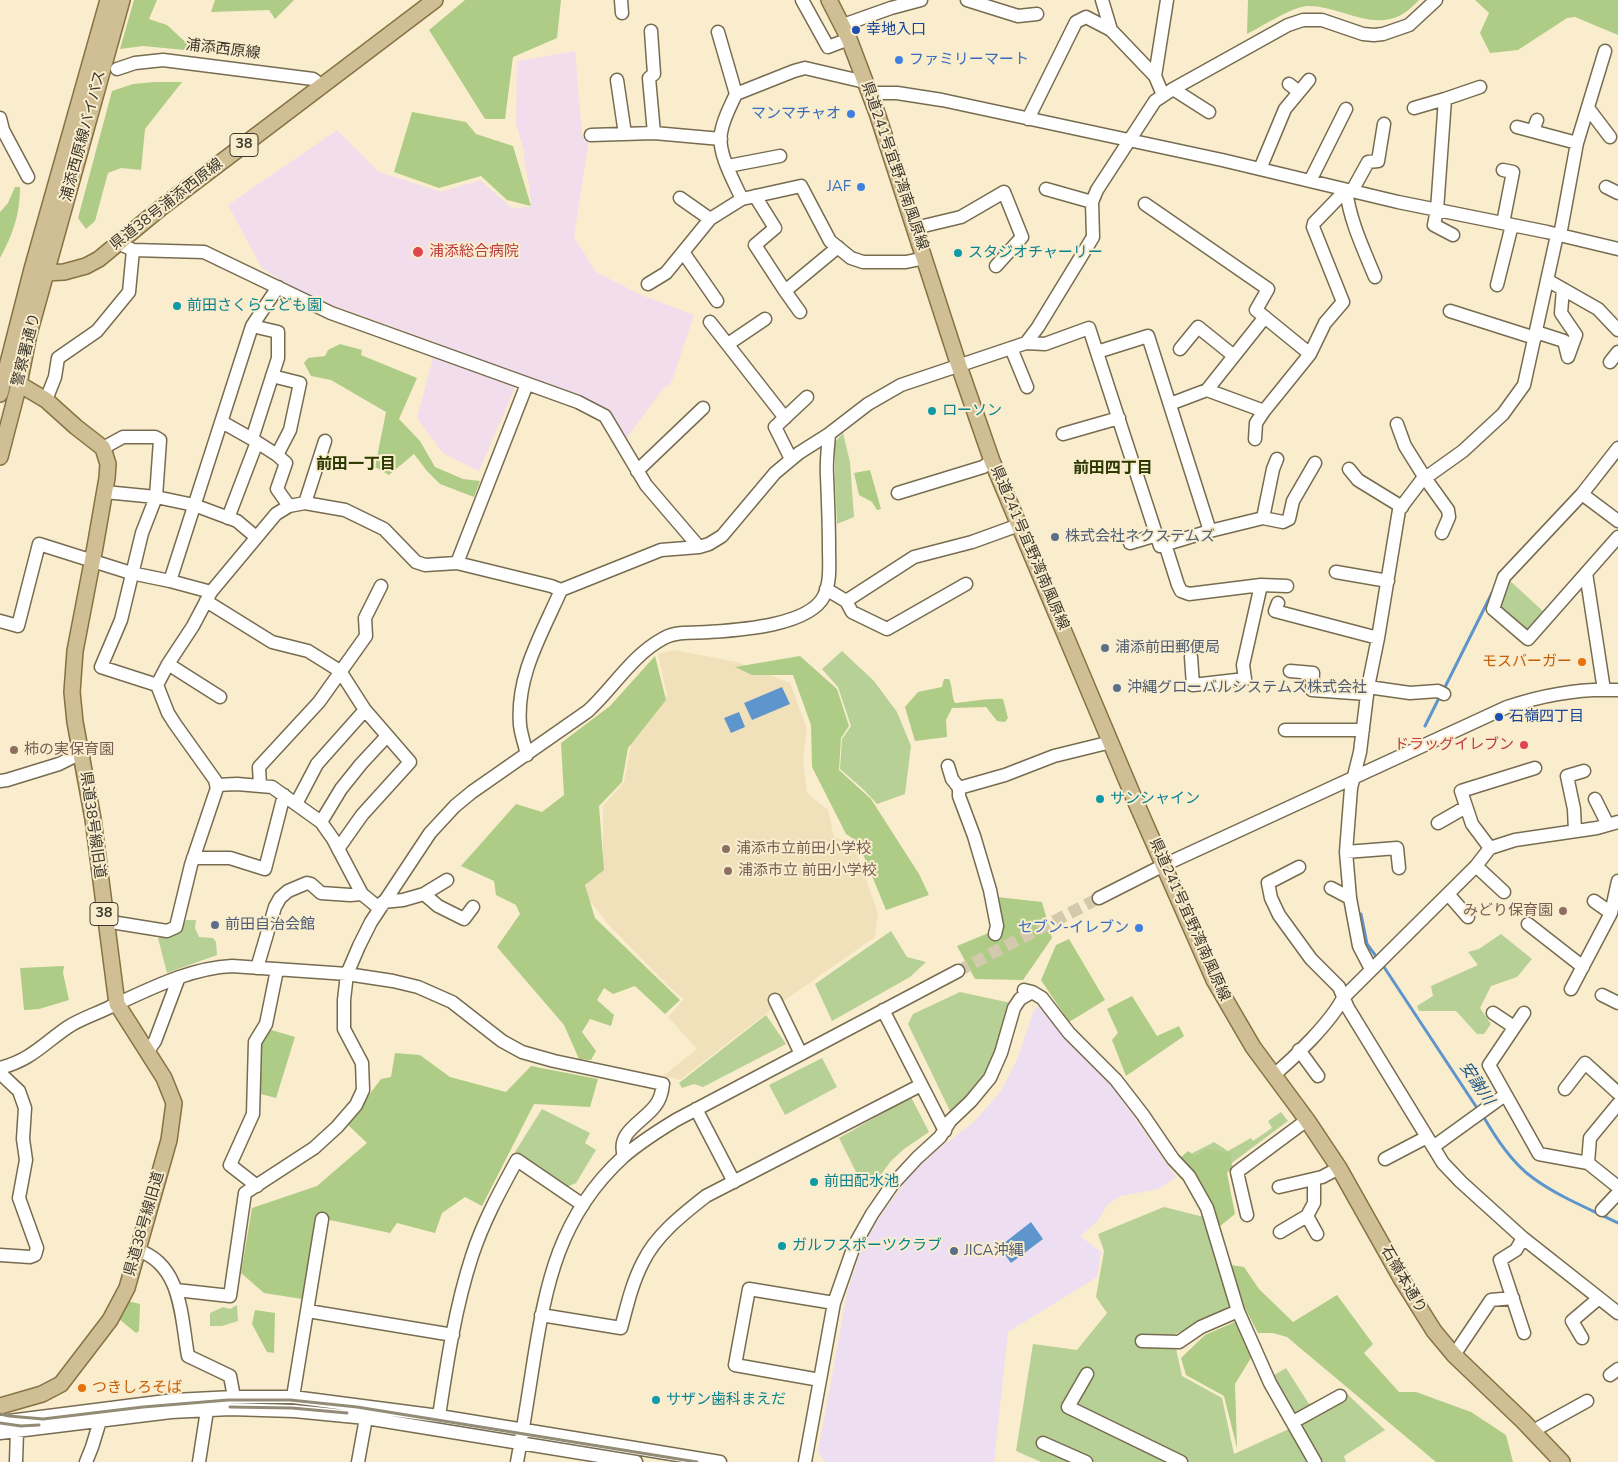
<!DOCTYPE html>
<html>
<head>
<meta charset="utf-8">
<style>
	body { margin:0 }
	canvas { display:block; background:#f9edce }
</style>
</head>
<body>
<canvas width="1618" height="1462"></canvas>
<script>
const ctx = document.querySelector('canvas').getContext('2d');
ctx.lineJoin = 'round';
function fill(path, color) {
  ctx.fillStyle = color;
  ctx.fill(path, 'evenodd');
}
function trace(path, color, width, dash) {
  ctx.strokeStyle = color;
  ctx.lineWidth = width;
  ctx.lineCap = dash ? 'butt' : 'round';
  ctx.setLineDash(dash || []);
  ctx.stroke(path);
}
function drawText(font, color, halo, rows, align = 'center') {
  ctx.font = font + ' "Nunito Sans","Noto Sans JP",sans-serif';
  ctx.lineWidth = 4;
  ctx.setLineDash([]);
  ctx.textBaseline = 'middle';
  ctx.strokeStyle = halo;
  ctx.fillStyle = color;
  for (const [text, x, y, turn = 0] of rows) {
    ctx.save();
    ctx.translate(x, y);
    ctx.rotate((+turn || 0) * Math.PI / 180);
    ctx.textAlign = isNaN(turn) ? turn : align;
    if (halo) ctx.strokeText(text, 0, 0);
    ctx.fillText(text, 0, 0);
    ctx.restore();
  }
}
const commercial = new Path2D(`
	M1041,1006l3,2 57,62 75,107 -18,12 -38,7 -13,9 -9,16 -18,15 21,16 -4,25 -89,55 -14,130h-169l-7,-10 29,-159 16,-48 22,-36 25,-33 26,-25 39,-30 26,-30 16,-31 16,-48 4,-5z`);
const built = new Path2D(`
	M674,650l63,12 53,21 17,46 -4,32 4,32 21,17 6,27 19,6 25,70 -3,24 -107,75 -88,68 -17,-4 34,-27 -29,-32 16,-18 -14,-11 -62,-64 -25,-32 20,-42v-44l21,-24 8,-44 35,-43 -9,-41z`);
const medical = new Path2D(`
	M575,51l7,84 7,4 -15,98 22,35 45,23 53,20 -23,68 -9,7 -36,49 -10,-19 -21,-15 -75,-29 -41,95 -36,-18 -26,-35 20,-75 -135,-49 -40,-26 -34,-63 109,-75 42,42 62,20 39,-12 32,28 19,-1 -2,-23 -6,-28 2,-2 -9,-30 1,-63z`);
const green = new Path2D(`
	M843,433l7,29 4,55 -17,7 -2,-43v-39z
	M1509,580l36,33 -15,18h-5l-25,-23z
	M842,651l32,30 23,31 14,34 -6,48 -28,10 -14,-15 -23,-20 2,-30 9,-13 -13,-39 -16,-18z
	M186,920h10l-1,8 4,9 14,1 3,4 1,13 -50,18 -9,-35 22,-6z
	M891,931l16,26 19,5 -16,15 -78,44 -17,-37z
	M1501,934l31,25 -15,18 -26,9 -11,22 11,16 -7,10h-7l-21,-23h-37l-2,-5 16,-10 -2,-10 47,-21 -10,-13 11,-3z
	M960,992l51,11 -20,65 -19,26 -22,17 -42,-87 5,-10z
	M766,1015l20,29 -83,43 -9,-3 -12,4 -3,-5z
	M822,1058l15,29 -52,28 -16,-30z
	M911,1097l18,35 -25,17 -13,12 -18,24 -9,3 -25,-50z
	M542,1109l48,24 -5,10 11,7 -20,33 -9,4 -52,-35z
	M1281,1112l7,9 -63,47 -44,-9 33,-17 14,9 23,-13 2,3 19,-13 -4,-7z
	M1164,1207l40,10 27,91 -58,27 9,41 40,22 12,56 66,-30 -29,-47 15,-9 23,36 34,-14 42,40 -41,26 2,6h-305l-25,-11 17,-107 44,6 30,-37 -11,-16 8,-46 -6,-17z
	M237,1305l1,16 -16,5h-12v-13l13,-6 7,2z`);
const forest = new Path2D(`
	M134,0h23l-8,19 18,6 28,26 -52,-5 -23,3z
	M215,0h92h-13l-19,19 -6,-9 -58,2z
	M465,0h96l-4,38 -44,19 -8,62h-20l-56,-89z
	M1248,0h171c-5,5 -11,11 -18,15 -30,16 -63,-10 -94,-9 -15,1 -46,21 -60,28z
	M1475,0h143v35l-43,-18 -8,1 -49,32 -28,3 -10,-20 9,-20z
	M155,82h27l-37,47 -4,41 -20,-2 -13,5 -13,48 -9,8 -8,-11 34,-127 21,-7z
	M412,112l54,10 10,12 37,12 18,60 -24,-6 -26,-24 -42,12 -45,-16z
	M15,187h5c0,28 -7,47 -20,71v-46l8,-9z
	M340,344l22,6 -1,5 56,23 -18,41 21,22 15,26 28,12 17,2 -6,16 -34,-13 -13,-13 -13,-17 -25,21 -14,-8 11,-55 -55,-32 -20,-4 -7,-13 4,-5 17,-2 3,-6z
	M870,470l11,39 -4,1 -5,-8 -13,-7 -5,-22z
	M655,656l11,44 -38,48 -6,34 -23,24 5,64 -19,15 10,33 85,82 -15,14 -30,-28 -22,8 -9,-6 -7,12 17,15 -3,11 -21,-7 -8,13 14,19 -5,9 -12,-1 -15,-34 -67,-78 23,-33 -4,-9 -20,-10 -2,-14 -33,-15 55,-62 26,8 22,-17 -3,-52 49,-37z
	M800,656l37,33 12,37 -8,12 -2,32 32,29 48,75 10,21 -43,15 -28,-68 -12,-8 -34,-67 -1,-42 -18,-50h-41l-17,-8z
	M944,679h5c4,8 2,16 6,24 14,-1 35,-5 48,-4l5,19 -3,4 -8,-1 -11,-14 -34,1 -6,12 1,17 -32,4 -10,-34 13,-15 24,-5z
	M997,897l45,5 10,36 -29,42 -48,-1 -18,-33 46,-19 -4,-17z
	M1069,939l36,61 -36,22 -28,-42 15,-35z
	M64,966l-1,7 6,27 -30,9 -15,1 -4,-42z
	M1132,996l25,40 22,-10 5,10 -58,40 -14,-36 6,-7 -11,-24z
	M268,1029l27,8 -19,61 -19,-5 2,-52z
	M395,1053l25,2 30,22 56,15 25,-26 67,13 -8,28 -56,-3 -52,102 -17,-9 -23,16 -7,20 -38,-10 -7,10 -74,-16 -14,82 -38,-6 -23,-20 11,-65 65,-22 50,-43 -20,-19 34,-45 10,-2z
	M1207,1149l24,4 1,14 -5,6 8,41 -16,13c-11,-28 -17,-48 -40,-68l9,-8 7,5z
	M1231,1265l13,2 15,22 34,33 44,-27 36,49 -9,9 35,39h17l55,20 35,23 7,27h-77l-149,-125 -14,-4h-15l-13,-25z
	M128,1301l12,3 -1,27 -3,2 -17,-14z
	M255,1310l20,3 -1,40 -7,-1 -15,-28z
	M1237,1321l14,37 -16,26 2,64 -13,-52 -38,-21 -5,-17 24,-23z`);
const water = new Path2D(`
	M782,687l8,17 -38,16 -8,-17z
	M739,712l6,15 -14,6 -7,-15z
	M1031,1222l12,17 -32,24 -12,-16z`);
const stream = new Path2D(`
	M1443,691l49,-98
	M1425,726l15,-30
	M1361,914l6,30 11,15
	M1382,964l97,147
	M1483,1116c13,22 29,47 50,62 26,19 57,31 85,45`);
const minorTunnel = new Path2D(`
	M958,971l141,-73`);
const minor = new Path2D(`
	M621,0l1,13
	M802,0l26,47 21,-8
	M967,0l51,16 19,-2
	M1102,0l9,30
	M843,25l48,-17 30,-8
	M651,31l3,43 -5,4 5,55
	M718,32l18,62
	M117,69l18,-6 28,-3 150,19 9,7
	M617,80l8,54
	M1289,84l10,8
	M1173,89l36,23
	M869,93h28l45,7 280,60 176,42 149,30 71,17
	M1163,95l-8,-19 12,-76
	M1414,108l31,-9
	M1588,108l22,29
	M0,118l3,12 25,47
	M1028,119l48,-97 10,-5 25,13 44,46
	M1517,127l60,16
	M1533,131l4,-11
	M591,135l63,-2 67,6
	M728,166l52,-10
	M1260,169l25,-60 24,-29
	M1503,170l10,2 -10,51
	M1310,181l36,-72
	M1606,187l12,6
	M1046,189l46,13
	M1346,190c4,31 17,58 29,87
	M1352,191l16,-29 10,-1 6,-37
	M755,196l20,32 -20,17 30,46 53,-44
	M680,198l30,21
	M742,199c-8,-17 -25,-47 -21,-66 2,-14 9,-26 15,-39l58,-23 11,-3 60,14
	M1145,204l123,85 -12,21 54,44
	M915,228l46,-11 43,-25 18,45 -26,29
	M1453,235l-19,-10 3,-15 8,-111 35,-12
	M118,243l15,7 71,2 127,61 247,89 27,14 41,69 53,62
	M683,252l34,49
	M1547,280l51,29 20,21
	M648,284l18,-11 44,-54 32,-20 59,-13 29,55 21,17 12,4h43l19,-4
	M1497,285l15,-60
	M785,291l15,21
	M1450,311l85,27
	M710,322l75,96
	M252,326l26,6v26l-26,81 25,16
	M1536,332l28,9 4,16 8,-22 -15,-22 2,-24
	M1026,343l12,-16 55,-90 -1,-35 5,-12 58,-89 18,-12 115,-64 15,-5h19l41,14 11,1 9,-1 26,-9 27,-25
	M728,344l37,-25
	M1011,348l16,39
	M1180,349l18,-22 36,29
	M1610,362l8,-10
	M272,376l28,7 -10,47 -13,25 9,8 -9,26 12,17
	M1207,390l58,-73
	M46,400l9,-23 3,-19 39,-27 32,-39 4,-42
	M1170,404l37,-14 57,21 46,-57 15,-31 18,-21 -30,-75 1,-4 32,-33
	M222,422l30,17
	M1397,424l8,22 20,32 23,32 1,7 -7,16
	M1063,434l56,-16
	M1255,439l1,-16 8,-12
	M103,448l20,-11h32l5,3 -4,57 -14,36 -21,87 -20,47 56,18
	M1618,448l-36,46 -78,83 -11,32 35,30 90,-102
	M791,459l-16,-32 32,-30
	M1349,469l9,11 44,27
	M637,471l66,-63
	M105,492l51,5 38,8 43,16 19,16
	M898,493l85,-26 9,-6
	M1582,494l36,27
	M305,503l20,-62
	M228,518l29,-76
	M1263,518l10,-49 4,-10
	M1210,531l53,-13 20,4 6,-3 4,-18 22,-38
	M1130,543l27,-8
	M1165,544l13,41 3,6 8,3 72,-9 -18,80 2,14 -52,6 -2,-28
	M457,563l70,-179
	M1336,572l52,9
	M1586,573l18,117
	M170,581l82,-255 26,-39
	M1261,585l26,1
	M826,589l20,12 6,11 35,17 79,-45
	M206,601l66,41 36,9 32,20 25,39 45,52 -48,53 -24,34
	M846,601l68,-44 58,-15 47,-17
	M1278,603l-3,8 103,27
	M0,621l18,5 21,-82 92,29 39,8 41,11
	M168,664l52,33
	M1290,671l23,2 -1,17 55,4
	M1368,687l42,6 28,-2 6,3
	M1285,730h78
	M527,755c-2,-10 -6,-20 -7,-30 -4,-50 22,-91 41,-135
	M948,766l4,13 7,9v8l15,40 16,54 7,36 -2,8
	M0,781l7,-1 52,-16 22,-11
	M216,785l21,-1 35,3 49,35 12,17 29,55 17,14
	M260,786l-1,-19 60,-65 47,-66 -1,-18 16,-32
	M959,788l46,-13 49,-19 57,-14
	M1595,799l13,26
	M296,804l21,-40 48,-54
	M321,822l20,-33 20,-25 26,-28
	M1438,823l28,-16
	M1575,831l-1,-22 -7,-33 17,-5
	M1490,848l-18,-24 -11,-33 74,-23
	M1346,852l51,-4 2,20
	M193,858h37l35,11 19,-74
	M1476,866l28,26
	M1299,867l-31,16 3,15 8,17 32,44 28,28 9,21 95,155 18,19 62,56 95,75
	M1331,888l19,10
	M424,894l23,-14
	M1448,894l20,23
	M1099,898l65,-33 343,-158c36,-12 73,-19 111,-17
	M1594,901l17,12
	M383,902l20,-2 21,-6 14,12 26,13 9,-12
	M105,921l62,10 9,-4 15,-62 26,-77 -2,-8 -40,-56 -7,-11 -11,-28 11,-21 25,-38 18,-34 65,-78 13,-8 16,-3 40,7 39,19 32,33 9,3 32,-2 94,23 10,4 100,-40 38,-3 10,-3 13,-8 53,-63 24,-20 30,-19 39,-30 33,-19 125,-42 19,1 44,-16 71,218 50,-15 -62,-195 -51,16
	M1528,924l55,43
	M257,968l18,-61 5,-9 8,-7 19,-8 4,1 10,9 29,2 12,-1
	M1371,969l-12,-23 -9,-48 -4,-46 5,-64 9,-36 8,-65 10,-49 21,-128 22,-29 42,-30 40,-37 21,-29 33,-150 4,-5 16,-87 28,-92
	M1571,989l40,-76 7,-32
	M1024,990l8,2 10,6 27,35 47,47 27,35 30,44 16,17 18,32 31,103 32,72 45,79
	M1602,995l16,8
	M775,1000l26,54
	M883,1010l62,121
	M1493,1013l21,14
	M1524,1013l-35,52 50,89 49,9 30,24
	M1299,1050l19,26
	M148,1051l7,-10 24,-64
	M0,1068c31,-8 43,-24 68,-41 12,-8 28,-13 42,-20 38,-17 79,-39 122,-41l115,8 46,7 25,6 34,15 50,39 20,11 32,9 109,23c-1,9 -3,16 -8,22 -13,17 -39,26 -31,50
	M0,1073l19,18 6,17 -2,31 3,21 -7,38 18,50 -2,7 -5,2 -30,-2
	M1273,1076c21,-18 58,-54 70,-78l133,-132 14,-18 25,-8 82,-12 21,-6
	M1565,1089l20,-26 33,30
	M696,1109l38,73
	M1433,1147l72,-52
	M1385,1159l42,-22
	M1588,1163l2,-25 28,-34
	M1314,1179v24l-7,13 10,18
	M257,1186l-27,-21 23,-51 2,-72 11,-18 11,-54
	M1279,1187l43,-10 17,-9
	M1602,1210l16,-17
	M1247,1215l-10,-43 70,-52
	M1280,1232l27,-16
	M1523,1238l-7,12 -16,10 24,73
	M137,1250c45,14 44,67 51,106l42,20 4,21
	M176,1290l54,6 15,-103 69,-45 23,-21 19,-22 7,-15 -1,-27 -18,-34v-29l3,-26 12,-28 12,-24 59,-89 25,-27 17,-14 116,-81c26,-24 44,-56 76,-73 13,-7 31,-5 45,-6 29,-2 100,-6 115,-36 7,-15 5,-32 5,-48 0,-24 -1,-48 -2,-72 -1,-14 1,-28 2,-42
	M308,1311l145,24
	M541,1315l80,13c6,-22 11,-45 22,-66 13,-27 40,-48 63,-66l215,-111
	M1582,1338l-10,-17 27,-23
	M1142,1341l37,1 22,-15 37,-16
	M1454,1355l37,-55 22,-2
	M1087,1374l-19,33 113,55
	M1610,1375l8,-6
	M820,1380l-85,-15 14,-76 85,14
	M293,1397l29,-178
	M439,1416c8,-53 16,-108 33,-160 11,-34 28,-65 45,-96l66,45
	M0,1422l174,-22 60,-3h59l146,19 281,46
	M1293,1422l47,-26
	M1540,1427l47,-26
	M0,1433l171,-21 59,-3 64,2 72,7 270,44
	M1043,1443l43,19
	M16,1462l1,-31
	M86,1462l6,-15 8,-26
	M199,1462l9,-58
	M358,1462l8,-44
	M517,1462c6,-32 11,-65 16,-97 13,-82 26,-149 90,-208 16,-14 35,-26 53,-37l282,-149
	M805,1462l29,-159 20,-57 18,-32 20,-29 25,-27 23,-21 10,-16 21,-20 19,-23 11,-25 13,-45 6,-9 12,-7`);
const major = new Path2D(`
	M829,0l20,39 28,74 82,253 33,95 142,337 80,182 39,67 54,73 32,48 63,112 32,51 20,24 69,66 39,41
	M32,269l14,4 18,-1 22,-6 13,-7 63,-52 273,-207
	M0,394l32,-125 76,-269
	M0,457l19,-73 10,-50 93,-334
	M0,1406l42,-12 19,-10 49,-64 17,-32 42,-148 5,-37 -10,-25 -47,-74 -24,-185 -18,-97 -3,-30 3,-41 20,-104 12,-69 1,-14 -5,-16 -27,-21 -30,-27 -27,-16`);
const rail = new Path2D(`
	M230,1407l62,1 55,5
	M0,1414l9,2 34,3 100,-12 85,-7h62l67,7 340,55
	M0,1423l21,3 18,-1`);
const markers = [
	[856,30,5,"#1a4fb4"],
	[899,60,5,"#3f7fe0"],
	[851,114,5,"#3f7fe0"],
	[861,187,5,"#3f7fe0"],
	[418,252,6,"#e0444e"],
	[958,253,5,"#0f9aa8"],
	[177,306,5,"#0f9aa8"],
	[932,411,5,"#0f9aa8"],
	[1055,537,5,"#5c6f8a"],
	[1105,648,5,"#5c6f8a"],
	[1582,662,5,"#e8710a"],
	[1117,688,5,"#5c6f8a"],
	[1499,717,5,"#1a4fb4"],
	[1524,745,5,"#e0444e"],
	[14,750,5,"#8d6e63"],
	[1100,799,5,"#0f9aa8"],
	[726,849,5,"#8d6e63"],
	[728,871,5,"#8d6e63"],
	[1563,911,5,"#8d6e63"],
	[215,925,5,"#5c6f8a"],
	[1139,928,5,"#3f7fe0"],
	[814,1182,5,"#0f9aa8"],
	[782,1246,5,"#0f9aa8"],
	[954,1251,5,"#5c6f8a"],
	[82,1388,5,"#e8710a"],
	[656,1400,5,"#0f9aa8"]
];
const shields = [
	[244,145,28],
	[104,914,28]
];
const shieldNames = [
	["38",244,145],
	["38",104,914]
];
const transitNames = [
	["幸地入口",866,30],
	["石嶺四丁目",1509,717]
];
const streetNames = [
	["浦添西原線",223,50,7],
	["浦添西原線バイパス",84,136,-75],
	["県道241号宜野湾南風原線",894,166,71],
	["県道38号浦添西原線",167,205,-38],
	["警察署通り",27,350,-76],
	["県道241号宜野湾南風原線",1029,548,67],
	["県道38号線旧道",92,825,82],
	["県道241号宜野湾南風原線",1189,920,66],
	["県道38号線旧道",145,1224,-74],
	["石嶺本通り",1403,1280,60]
];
const shopNames = [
	["ファミリーマート",909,60,"left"],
	["マンマチャオ",841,114],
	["JAF",851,187],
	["セブン-イレブン",1129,928]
];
const healthNames = [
	["浦添総合病院",429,252],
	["ドラッグイレブン",1514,745,"right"]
];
const cultureNames = [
	["スタジオチャーリー",968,253],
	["前田さくらこども園",187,306],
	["ローソン",942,411],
	["サンシャイン",1110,799],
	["前田配水池",824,1182],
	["ガルフスポーツクラブ",792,1246],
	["サザン歯科まえだ",666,1400]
];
const serviceNames = [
	["株式会社ネクステムズ",1065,537],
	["浦添前田郵便局",1115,648],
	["沖縄グローバルシステムズ株式会社",1127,688],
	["前田自治会館",225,925],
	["JICA沖縄",964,1251]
];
const foodNames = [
	["モスバーガー",1572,662],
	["つきしろそば",92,1388,"left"]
];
const educationNames = [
	["柿の実保育園",24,750],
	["浦添市立前田小学校",736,849],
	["浦添市立 前田小学校",738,871],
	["みどり保育園",1553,911,"right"]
];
const neighbourhoodNames = [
	["前田一丁目",356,465],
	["前田四丁目",1113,469]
];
const waterNames = [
	["安謝川",1476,1084,56]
];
fill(commercial, '#eddef1');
fill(built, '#f1e1bb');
fill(medical, '#f2ddec');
fill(green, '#b7d096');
fill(forest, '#aecc85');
fill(water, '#5d95cc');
trace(stream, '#5d95cc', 3);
trace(minorTunnel, '#d3c9ad', 12, [12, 6]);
trace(minor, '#776c50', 15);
trace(major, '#877242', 18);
trace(minor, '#fff', 12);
trace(major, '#d0be95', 15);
trace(rail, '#948b77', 3);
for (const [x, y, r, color] of markers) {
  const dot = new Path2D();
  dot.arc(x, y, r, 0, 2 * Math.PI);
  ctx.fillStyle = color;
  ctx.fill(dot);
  trace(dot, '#f9edce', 2);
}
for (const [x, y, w] of shields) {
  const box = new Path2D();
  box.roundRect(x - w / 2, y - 11.5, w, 23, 4);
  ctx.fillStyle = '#f9edce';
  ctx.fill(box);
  trace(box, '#3c372b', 1);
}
drawText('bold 14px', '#3c372b', null, shieldNames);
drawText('15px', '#164399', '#f9edce', transitNames, 'left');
drawText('15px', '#3c372b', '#f9edce', streetNames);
drawText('15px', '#366cbe', '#f9edce', shopNames, 'right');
drawText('15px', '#be3a42', '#f9edce', healthNames, 'left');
drawText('15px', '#0d838f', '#f9edce', cultureNames, 'left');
drawText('15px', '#4e5e75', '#f9edce', serviceNames, 'left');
drawText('15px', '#c56008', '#f9edce', foodNames, 'right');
drawText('15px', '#785e54', '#f9edce', educationNames, 'left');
drawText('bold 16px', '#2b3800', '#f9edce', neighbourhoodNames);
drawText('italic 16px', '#165387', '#f9edce', waterNames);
</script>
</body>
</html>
